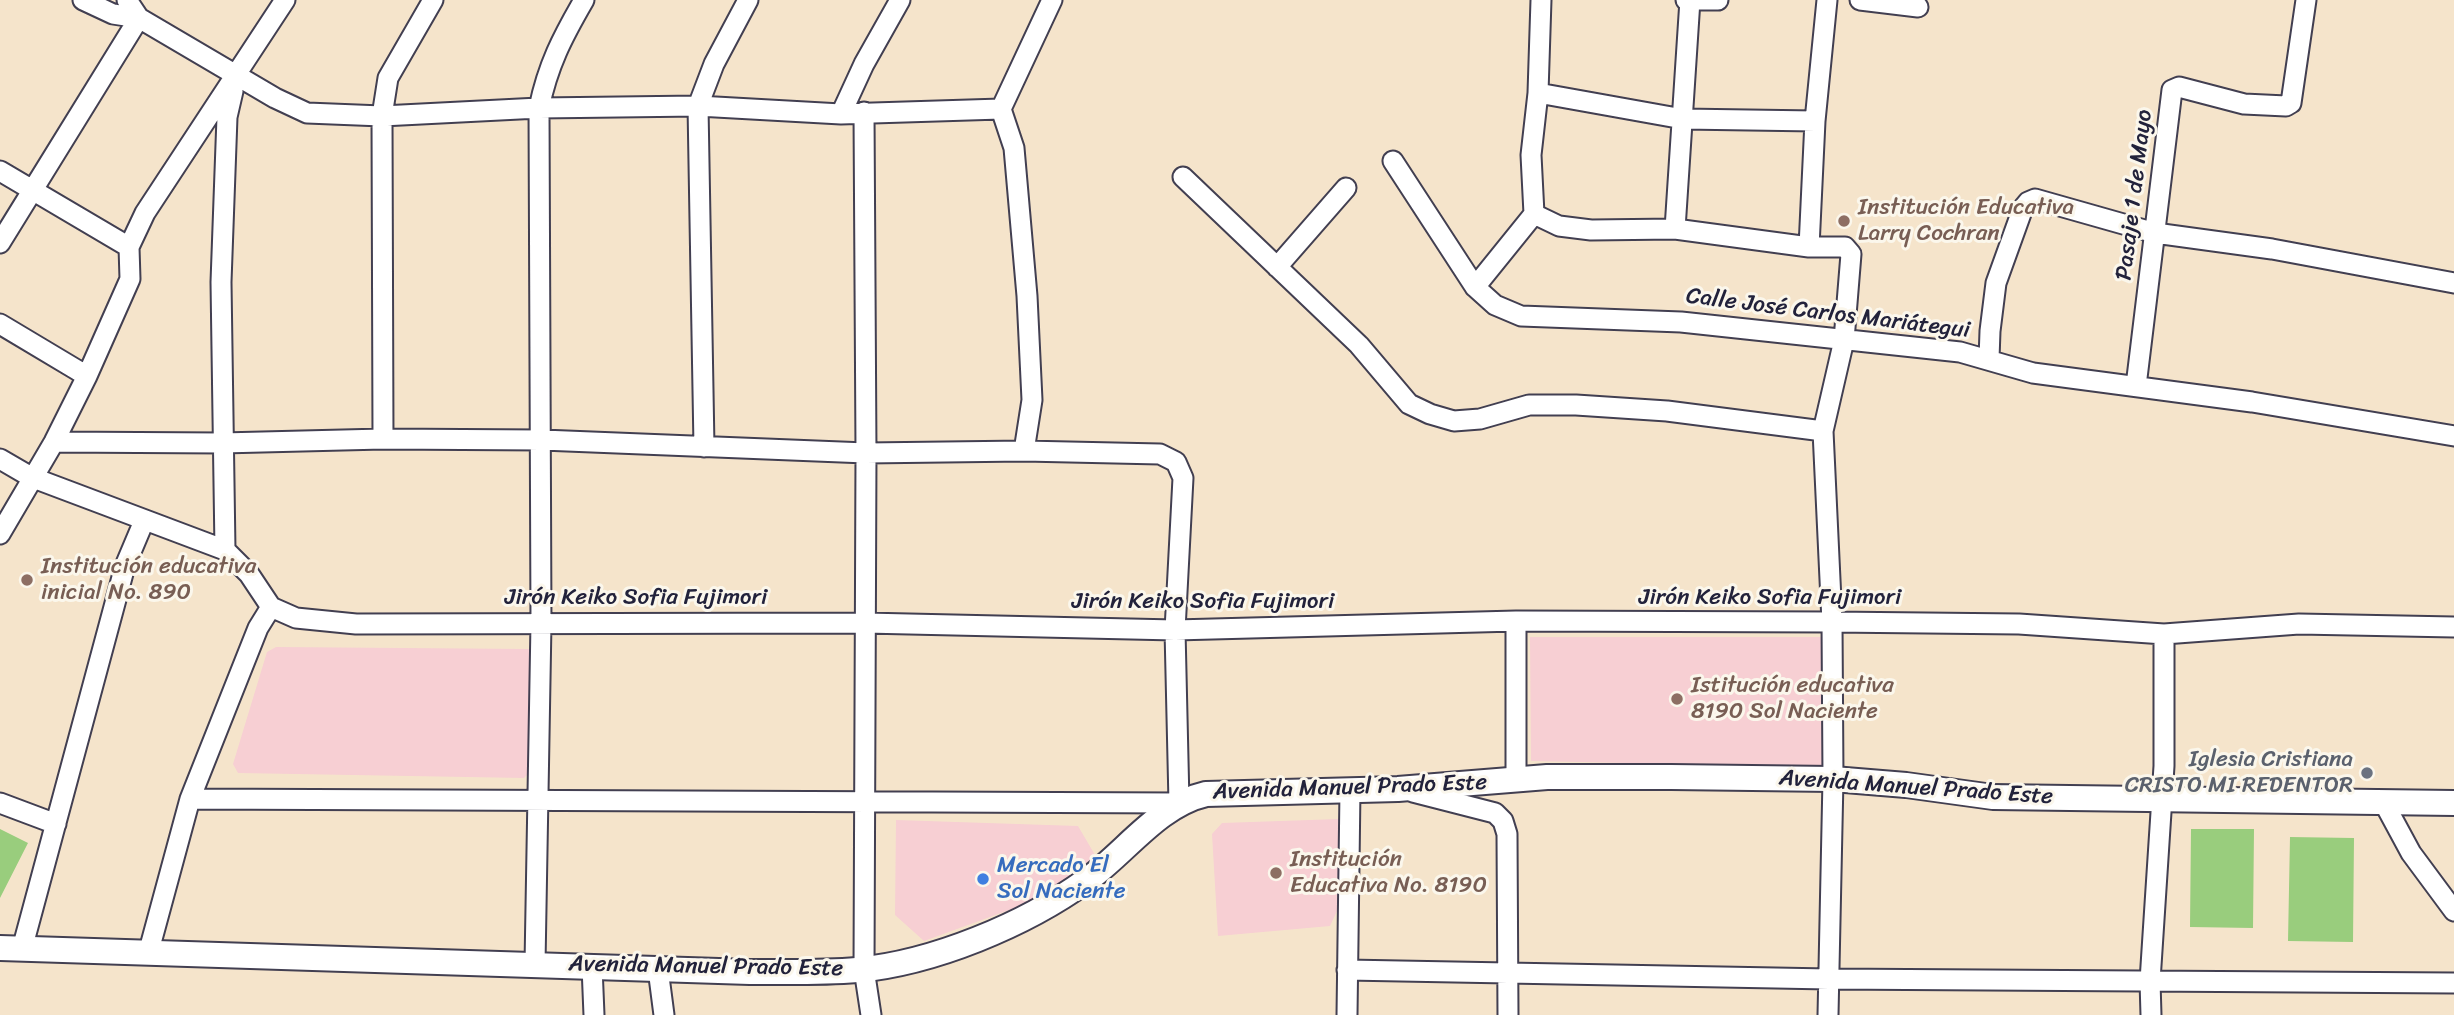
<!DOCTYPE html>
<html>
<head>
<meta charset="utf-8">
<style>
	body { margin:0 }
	canvas { display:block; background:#f5e4cb }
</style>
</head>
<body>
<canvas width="2454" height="1015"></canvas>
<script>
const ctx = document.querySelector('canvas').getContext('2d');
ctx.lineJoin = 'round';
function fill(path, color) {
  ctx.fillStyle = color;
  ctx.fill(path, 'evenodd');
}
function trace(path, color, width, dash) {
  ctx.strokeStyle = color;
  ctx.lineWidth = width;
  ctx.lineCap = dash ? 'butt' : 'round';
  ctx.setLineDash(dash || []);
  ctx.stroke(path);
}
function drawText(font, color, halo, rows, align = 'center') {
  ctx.font = font + ' Sriracha,sans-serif';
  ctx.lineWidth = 6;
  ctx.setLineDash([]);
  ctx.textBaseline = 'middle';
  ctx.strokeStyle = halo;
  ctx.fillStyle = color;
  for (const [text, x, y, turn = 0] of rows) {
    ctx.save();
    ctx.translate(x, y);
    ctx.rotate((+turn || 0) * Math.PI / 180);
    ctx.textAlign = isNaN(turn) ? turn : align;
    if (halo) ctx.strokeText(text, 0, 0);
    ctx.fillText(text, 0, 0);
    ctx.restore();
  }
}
const built = new Path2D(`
	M1530,637h293v130l-292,-6z
	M276,647l253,2 5,8 -2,113 -8,8 -286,-5 -5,-9 34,-112z
	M1339,819l-2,92 -7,15 -112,10 -6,-102 10,-11z
	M896,820l182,6 20,34 -53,37 -121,44 -29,-26z`);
const green = new Path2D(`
	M0,829l28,14 -28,55z
	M2191,829h63l-1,99 -63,-1z
	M2290,837l64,1 -1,104 -65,-1z`);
const minor = new Path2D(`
	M83,0l30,14 26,4 136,80 32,15 75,3 157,-8 159,-2 143,8 160,-5
	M1541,0l-3,93 -7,62 3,59 25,12 32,4 84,-1 134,18h36l6,7 -7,86 -21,91 9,191 1,157 -5,236
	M1686,0h32
	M1860,0l58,7
	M1538,93l145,26 132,2
	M864,112l2,341 -2,516 7,46
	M841,114l23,-50 36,-64
	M1393,161l82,126 20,18 26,11 160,6 279,30 73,21 219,29 202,34
	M0,171l129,76
	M1183,177l176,168 50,59 21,10 24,7 26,-2 49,-14h47l91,6 156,20
	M1675,229l15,-229
	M0,243l139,-225 -12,-18
	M1809,247l6,-126 12,-121
	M1277,267l69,-79
	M1475,287l59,-73
	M0,324l87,52
	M1989,359l1,-28 6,-48 27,-75 5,-6 7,-3 120,34 117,16 182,34
	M2136,386l36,-296 7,-3 65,17 42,2 5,-3 15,-103
	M383,439l-1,-323 6,-38 45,-78
	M54,442l168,1 161,-4 159,1 324,13 158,-2 136,3 16,8 7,16 -8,152 4,173 -989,-4
	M704,447l-6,-341 16,-42 34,-64
	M1024,451l8,-51 -5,-104 -13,-148 -13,-39 51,-109
	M0,459l31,18 194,73 24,24 22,33 25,11 60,6 509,-1 310,7 341,-9 316,1 187,2 145,10 135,-10 155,3
	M0,534l54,-92 33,-66 43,-97 -1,-32 16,-34 140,-213
	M225,550l-4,-268 6,-165 6,-26
	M1516,781v-160
	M1413,792l82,21 8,8 4,13 1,181
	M0,803l56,21
	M2384,803l27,50 43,58
	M22,949l103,-383 19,-45
	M148,954l42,-155 68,-171 13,-21
	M535,964l6,-341 -2,-515c9,-43 23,-70 45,-108
	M592,966l2,49
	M658,969l6,46
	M1347,970l482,9 625,4
	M1347,1015l3,-225
	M2151,1015l-1,-34 14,-215v-132`);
const tertiary = new Path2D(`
	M0,948l750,24c36,0 71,1 107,-2 76,-7 168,-45 230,-90 39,-28 71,-75 119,-86l192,-5 149,-12h124l162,2 73,6 87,12 461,6`);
const markers = [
	[1844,221,7,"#8d6e63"],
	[27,580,7,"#8d6e63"],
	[1677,699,7,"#8d6e63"],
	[2367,773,7,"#6b7280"],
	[1276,873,7,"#8d6e63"],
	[983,879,7,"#3f7fe0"]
];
const streetNames = [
	["Pasaje 1 de Mayo",2135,195,-83],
	["Calle José Carlos Mariátegui",1828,314,7],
	["Jirón Keiko Sofia Fujimori",636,598],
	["Jirón Keiko Sofia Fujimori",1770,598],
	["Jirón Keiko Sofia Fujimori",1203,602],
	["Avenida Manuel Prado Este",1350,788,-2],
	["Avenida Manuel Prado Este",1916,788,4],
	["Avenida Manuel Prado Este",706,967,1]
];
const educationNames = [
	["Institución Educativa",1858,208],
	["Larry Cochran",1858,234],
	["Institución educativa",41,567],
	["inicial No. 890",41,593],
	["Istitución educativa",1691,686],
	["8190 Sol Naciente",1691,712],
	["Institución",1290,860],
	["Educativa No. 8190",1290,886]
];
const worshipNames = [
	["Iglesia Cristiana",2353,760],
	["CRISTO MI REDENTOR",2353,786]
];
const shopNames = [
	["Mercado El",997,866],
	["Sol Naciente",997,892]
];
fill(built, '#f7cfd3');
fill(green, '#99cd7d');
trace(minor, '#423f51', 23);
trace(tertiary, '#423f51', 28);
trace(minor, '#fff', 19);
trace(tertiary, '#fff', 24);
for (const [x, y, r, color] of markers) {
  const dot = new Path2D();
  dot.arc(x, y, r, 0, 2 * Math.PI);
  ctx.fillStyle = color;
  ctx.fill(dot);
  trace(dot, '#fbf7ec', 2.5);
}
drawText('23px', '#22223b', '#fbf7ec', streetNames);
drawText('23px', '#785e54', '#fbf7ec', educationNames, 'left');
drawText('23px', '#5b616d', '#fbf7ec', worshipNames, 'right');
drawText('23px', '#366cbe', '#fbf7ec', shopNames, 'left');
</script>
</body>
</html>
